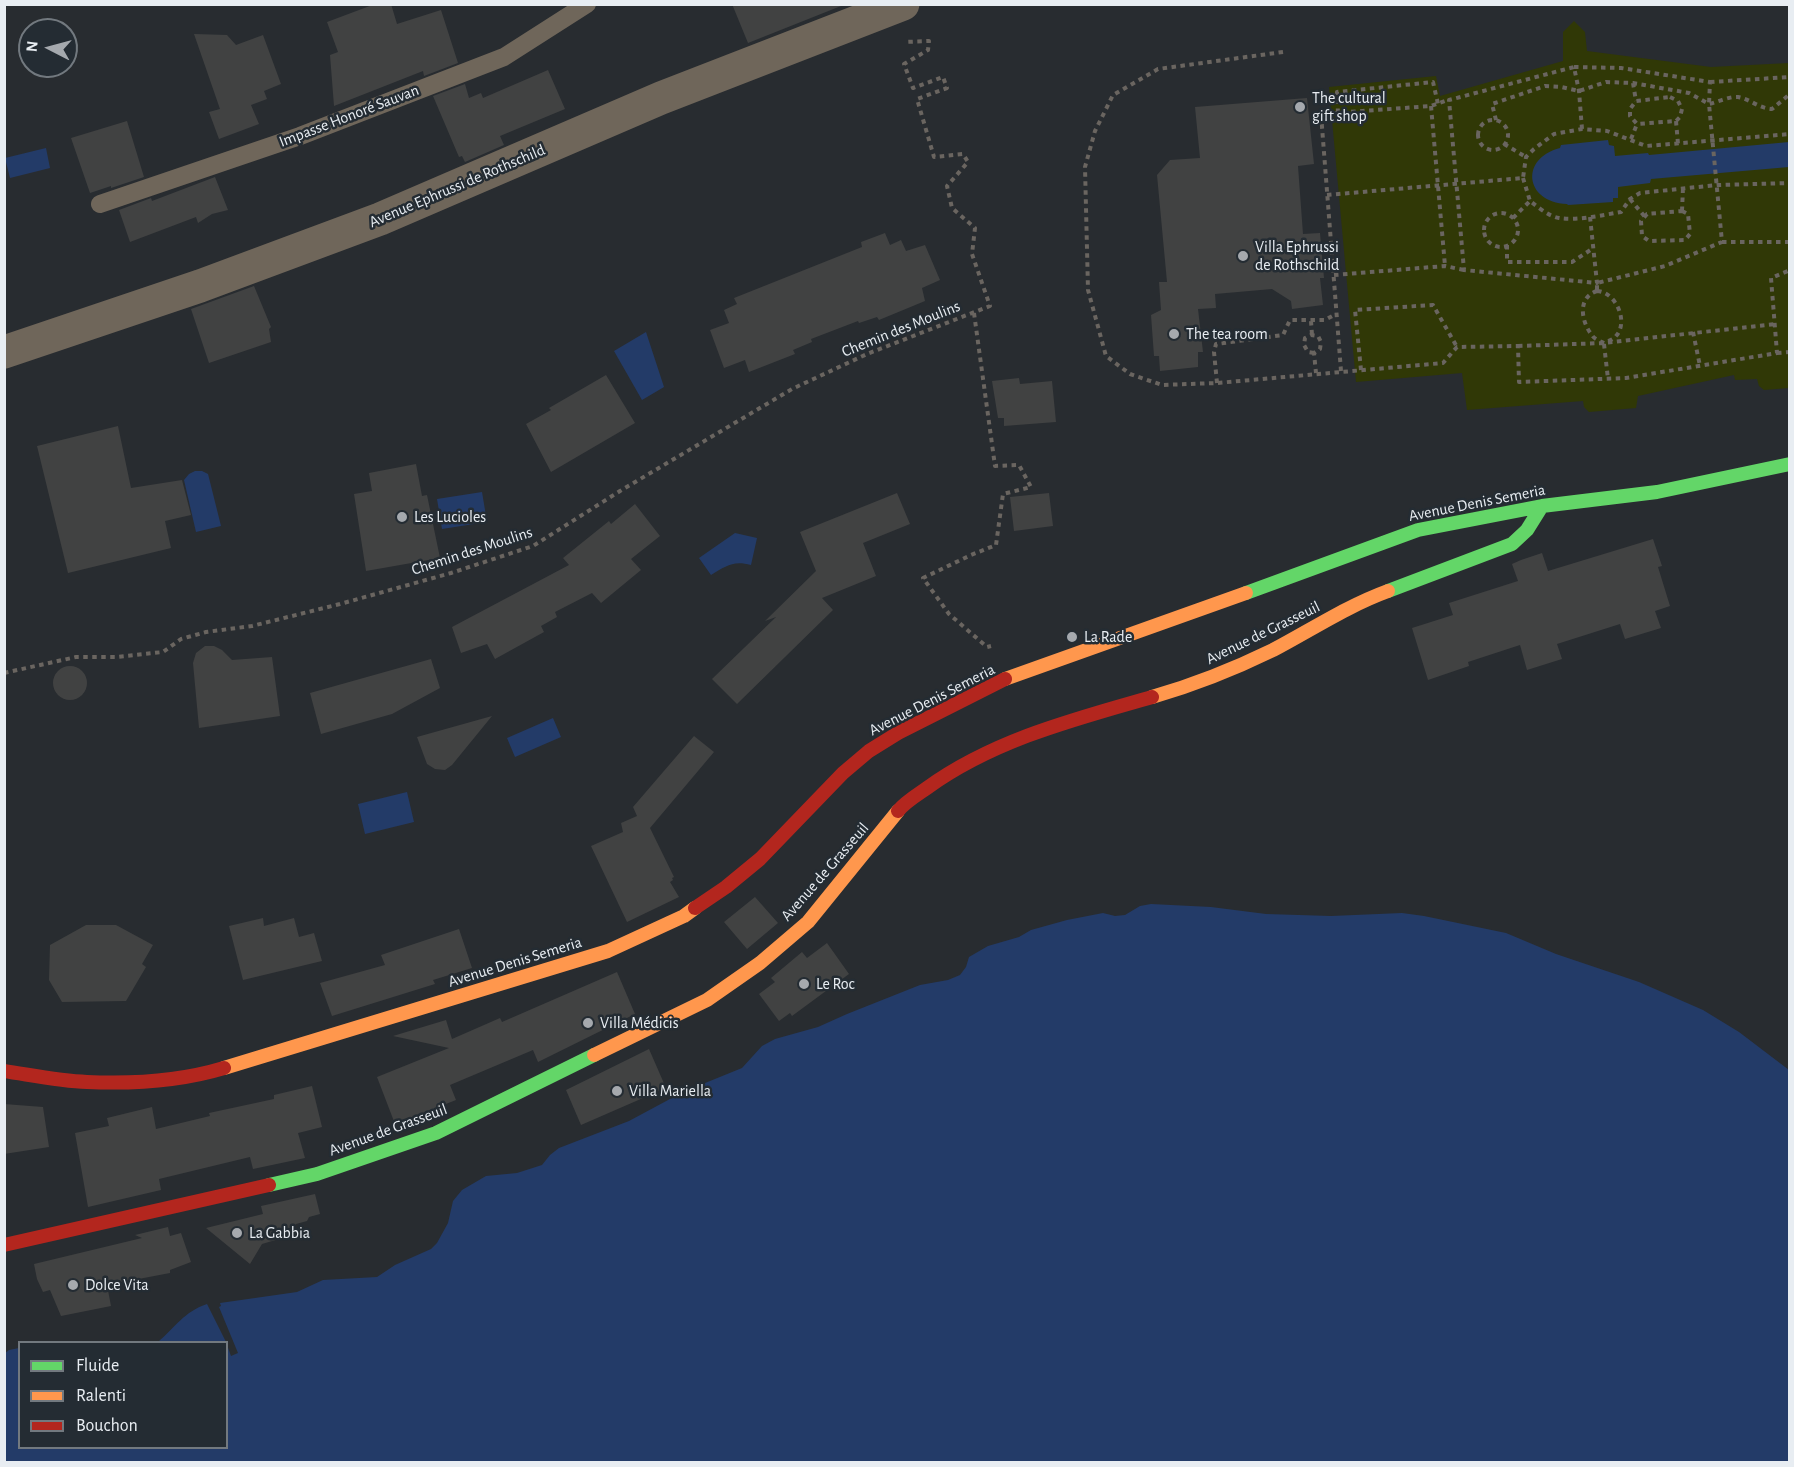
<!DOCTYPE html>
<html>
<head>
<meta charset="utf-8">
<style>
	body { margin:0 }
	#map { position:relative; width:1794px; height:1467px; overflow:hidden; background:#282c30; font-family:"Alegreya Sans",sans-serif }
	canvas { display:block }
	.frame { position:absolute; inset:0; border:6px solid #e8edf2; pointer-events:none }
	.legend { position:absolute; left:18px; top:1341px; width:210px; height:108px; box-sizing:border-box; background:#242c33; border:2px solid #72797f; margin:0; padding:8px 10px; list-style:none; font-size:18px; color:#e8edf2 }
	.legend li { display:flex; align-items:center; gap:12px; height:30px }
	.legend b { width:30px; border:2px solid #72797f }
	.north { position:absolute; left:18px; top:18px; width:60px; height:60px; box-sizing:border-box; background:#242c33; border:2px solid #72797f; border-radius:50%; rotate:276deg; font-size:16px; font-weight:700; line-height:24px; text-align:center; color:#e8edf2 }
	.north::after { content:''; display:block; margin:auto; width:21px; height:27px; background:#a5a9ae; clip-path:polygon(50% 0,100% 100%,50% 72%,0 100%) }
</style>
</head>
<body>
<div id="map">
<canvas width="1794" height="1467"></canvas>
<div class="frame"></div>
<ul class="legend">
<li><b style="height:8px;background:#63d668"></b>Fluide</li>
<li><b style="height:8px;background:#ff974d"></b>Ralenti</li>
<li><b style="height:8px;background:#b3261e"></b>Bouchon</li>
</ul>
<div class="north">N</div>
</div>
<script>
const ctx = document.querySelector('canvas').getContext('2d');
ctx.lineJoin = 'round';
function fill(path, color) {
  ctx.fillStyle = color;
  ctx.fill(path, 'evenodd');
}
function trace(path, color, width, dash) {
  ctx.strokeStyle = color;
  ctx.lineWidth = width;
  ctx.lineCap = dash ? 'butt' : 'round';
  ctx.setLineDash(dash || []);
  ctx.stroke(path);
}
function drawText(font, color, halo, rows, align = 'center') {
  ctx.font = font + ' "Alegreya Sans",sans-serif';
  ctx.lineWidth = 5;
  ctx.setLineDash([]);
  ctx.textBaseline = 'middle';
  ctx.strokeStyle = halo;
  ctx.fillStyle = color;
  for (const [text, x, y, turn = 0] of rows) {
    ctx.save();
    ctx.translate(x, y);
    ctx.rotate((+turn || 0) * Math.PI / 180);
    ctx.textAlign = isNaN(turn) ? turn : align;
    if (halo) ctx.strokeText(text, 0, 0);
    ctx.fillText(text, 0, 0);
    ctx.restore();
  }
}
const green = new Path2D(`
	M1574,21l11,11 2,19 124,16 78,-4v325l-25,2 -5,-4 -2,-7 -22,1 -1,-5 -96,21 -2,12 -47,4 -5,-5 -1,-6 -116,9 -5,-37 -106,9 -27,-295 107,-11 4,20 123,-35v-29z`);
const water = new Path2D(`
	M1608,140l1,5 5,1 1,10 33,-3 1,2 140,-13v25l-138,12 -1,4 -32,4v11h-5v4l-45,3 -1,-1c-43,-2 -47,-46 -7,-56l1,-3z
	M46,148l4,20 -40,10 -5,-20z
	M646,332l18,55 -22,13 -28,-49z
	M195,471h7l6,3 13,52 -25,6 -12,-52 5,-6z
	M482,492l5,30 -45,7 -5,-30z
	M735,533l22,5 -6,27c-18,-5 -25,1 -40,10l-12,-17z
	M553,718l8,19 -46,20 -8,-19z
	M407,792l7,30 -49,12 -7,-30z
	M1151,904l60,3 55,7 65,2 71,-3 22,3 82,17 50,21 83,28 64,28 36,22 50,38v392h-1784l-1,-108 5,-4 10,-2 1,100h206l1,-103 4,11 7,-3 -19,-46 2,-1 -1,-3 77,-11 26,-12 54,-3 18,-12 36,-16 6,-6 11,-20 5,-22 9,-11 24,-14 31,-3 25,-8 8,-10 9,-7 70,-27 54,-29 59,-24 20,-22 13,-7 43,-12 29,-13 73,-29 28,-5 12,-5 6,-8 3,-10 19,-11 31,-9 12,-7 36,-10 36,-7 12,3 10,-1 15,-9z
	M207,1304l19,38h-68c16,-14 27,-31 49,-38z`);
const building = new Path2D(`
	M375,4h16l6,20 44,-14 17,53 -34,13 -1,-5 -89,35 -4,-51 8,-3 -11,-30z
	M732,4h108l1,2 -93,37z
	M194,34l33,1 9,10 27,-10 18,49 -17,7 3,8 -16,6 8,19 -40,15 -10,-27 11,-3z
	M548,70l17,39 -65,27 4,9 -39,17 -3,-6 -3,1 -26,-61 32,-12 4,14 12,-5 2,5z
	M1307,98l7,66 -16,2 5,68 17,-1 4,45h-4l3,27 -31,4 -1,-8 -19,-12 -57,5 1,14 -18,1 5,43h-5v15l-38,4 -1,-15h-5l-3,-41 10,-5 -2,-28h8l-10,-107 13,-15 30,-2 -5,-51z
	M127,121l17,56 -33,11v-2l-21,7 -19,-55z
	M215,177l13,33 -16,4 -14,9 -2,-6 -66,25 -11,-32 32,-12 1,3z
	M885,233l5,12 11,-5 5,11 19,-6 15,35 -18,8 3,13 -46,19 -2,-3 -18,6 -1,-2 -47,18 1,3 -19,8 2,4 -46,18 -4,-12 -21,8 -14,-38 19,-7 -5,-13 13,-6 -3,-6 128,-51 -1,-5z
	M254,286l17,41 -2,2 2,13 -62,21 -18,-54z
	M606,375l29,48 -84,49 -25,-48 25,-14 -2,-2z
	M1019,378l1,6 32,-3 4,41 -52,4v-8h-6l-6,-37z
	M118,426l13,62 51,-8 9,35 -26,6 6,27 -103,25 -31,-127z
	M416,464l6,32 5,-1 13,63 -74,13 -12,-77 18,-3 -3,-18z
	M897,493l13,31 -47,19 13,33 -54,22 11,12 -96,94 -25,-25 64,-62 -11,4 51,-50 -16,-39z
	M1049,493l4,33 -39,5 -4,-34z
	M635,504l25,32 -29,23 10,11 -40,33 -9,-10 -37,19 2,5 -16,9 3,6 -49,27 -8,-15 -26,9 -9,-26 117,-62 -6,-7 46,-37 2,3z
	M1653,539l9,27 -4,1 12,39 -15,5 6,17 -36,11 -5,-15 -63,20 5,15 -35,11 -7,-25 -52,17 1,4 -41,14 -16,-52 41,-13 -4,-12 69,-22 -6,-17 9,-4 21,-7 6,18z
	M205,646h9l8,4 10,10 40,-3 8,59 -81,12 -6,-65 3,-10z
	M431,659l9,29 -48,26 -71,20 -11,-41z
	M53 683a17 17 0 1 1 34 0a17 17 0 1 1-34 0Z
	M492,716l-40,49 -7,5 -10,-1 -8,-5 -10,-27z
	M694,736l20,16 -64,76 24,49 -2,1 1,2 -3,2 9,15 -52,25 -36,-76 32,-14 -2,-9 16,-7 -4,-9z
	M755,897l23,26 -31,26 -23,-27z
	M263,918l1,8 30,-8 5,19 15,-4 8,28 -79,19 -14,-54z
	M86,925h30l37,20 -11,19 4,3 -20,34 -64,1 -13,-22 1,-35z
	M459,929l13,39 -39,12 2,4 -103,32 -12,-33 65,-18 -4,-10z
	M827,943l22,31 -57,42 -2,-3 -11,8 -20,-27 16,-12 -4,-4 31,-26 5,6z
	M617,972l18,42 -97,48 -5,-12 -83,35 6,15 -61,24 -18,-47 72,-29 -56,-12 53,-16 6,19 48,-21 2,4z
	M649,1049l17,39 -85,37 -15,-35z
	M312,1086l10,41 -24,6 7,25 -52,11 -3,-12 -91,22 2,11 -73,17 -13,-74 34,-7 -2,-8 45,-11 4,22 54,-13 -1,-3 65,-14v-4z
	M4,1104l39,3 6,40 -45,7z
	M315,1194l5,20 -11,3 -2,4 -11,3 -7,12 -27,8 -12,20 -44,-36 57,-14 -2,-8z
	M168,1227l2,9 11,-3 10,29 -21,8v3l-63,12 4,21 -50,10 -11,-26 -7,2 -6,-13 -3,-15 108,-26 -7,-3z`);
const path = new Path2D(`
	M1283,52l-125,17 -45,26 -18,36 -10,36 3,123 18,66 24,18 32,11 55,-2 226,-20 14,-16 61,-1 1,36 107,-4 151,-25 -6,-75 19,-8
	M1574,67l47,1 89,14 -1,22 13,138 -57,24 -68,17v8
	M1710,82l80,-5
	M1633,83l3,18
	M1670,97l8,4 4,8 -2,8 -4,4 -39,3 -7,-8v-7l6,-8z
	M1431,106l14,160
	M1338,113l-1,-21 96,-10 5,22
	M1496,120l-4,-16 53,-18 16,1 18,4 27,-9 27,1 56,10 20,11c9,-2 21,-8 29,-7 12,2 20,11 34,12l18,-15
	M1478 135a15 15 0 1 1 30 0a15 15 0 1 1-30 0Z
	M1676,121l2,23
	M1582,129l-3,-38 -5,-24 -125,33 15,170 133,13 -7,-66
	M1631,139l6,-15
	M1504,144l22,13
	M1523,178l7,23c8,6 18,15 29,17 18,3 44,-3 62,-6l9,-13 10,-6 77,-8 73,-2
	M1327,195l196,-17 3,-21 8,-8 20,-15 28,-5 25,2 39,15 144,-12
	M1630,199l15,18
	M1682,211l6,3 2,20 -5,6 -36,1 -7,-5 -1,-15 6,-7z
	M1682,211l1,-23
	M1484 230a17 17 0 1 1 34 0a17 17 0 1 1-34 0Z
	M1513,218l17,-17
	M1722,242h68
	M1507,245v17h65l20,-13
	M1334,275l111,-9 19,4
	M1597,291c19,1 32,31 19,45 -3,4 -8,5 -12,7 -4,-2 -10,-4 -12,-8 -11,-13 -15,-38 5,-44z
	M974,313l21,153 24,-1 12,22 -28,7 -7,51 -25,10 -48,23 26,36 38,33 4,-1
	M1311,321l1,14
	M1693,332l7,34
	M1604,344l4,35
	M1518,346l86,-3 171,-19
	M1314,353l-6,-1 -4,-7 1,-7 6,-3 7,1 3,6 -1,7 -6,4 2,20
	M1777,353l13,-1
	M1361,370l-6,-60 78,-5 24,42
	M1341,371l-20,-257 110,-8 17,-6
	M1217,383l-3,-31 2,-8 67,-9 7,-15h35l11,-6
	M4,673l72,-16h40l47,-5 18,-13 25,-7 46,-6 88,-22 111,-31 82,-27 87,-55 172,-102 75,-35 123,-48 -18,-52 3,-26 -23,-20 -5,-22 21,-24 -5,-8 -29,3 -17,-58 30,-11 -4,-11 -30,11 -9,-24 24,-14 1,-9 -25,1`);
const lane = new Path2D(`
	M100,204l200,-68 204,-79 83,-53`);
const street = new Path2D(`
	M4,352l196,-66 180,-67 281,-121 242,-94`);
const fast = new Path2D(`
	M1388,591l124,-47 15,-14 15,-24
	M1246,593l172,-63 124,-24 115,-14 133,-28
	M269,1185l48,-11 119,-41 158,-78`);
const slow = new Path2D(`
	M1005,679l241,-86
	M1152,697c42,-12 82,-28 121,-47 38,-20 74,-44 115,-59
	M594,1055l113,-55 53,-37 48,-41 90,-111
	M224,1068l384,-117 76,-35 11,-8`);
const jam = new Path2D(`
	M898,811c7,-9 19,-16 29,-23 66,-48 148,-69 225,-91
	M695,908l31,-21 34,-28 83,-86 26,-22 29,-18 107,-54
	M4,1071c27,4 55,10 83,11 45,2 94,-1 137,-14
	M4,1245l265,-60`);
const markers = [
	[1300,107,6,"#a5a9ae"],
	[1243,256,6,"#a5a9ae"],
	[1174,334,6,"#a5a9ae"],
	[402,517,6,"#a5a9ae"],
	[1072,637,6,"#a5a9ae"],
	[804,984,6,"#a5a9ae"],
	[588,1023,6,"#a5a9ae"],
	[617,1091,6,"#a5a9ae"],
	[237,1233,6,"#a5a9ae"],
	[73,1285,6,"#a5a9ae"]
];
const poiNames = [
	["The cultural",1312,98],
	["gift shop",1312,116],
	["Villa Ephrussi",1255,247],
	["de Rothschild",1255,265],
	["The tea room",1186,334],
	["Les Lucioles",414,517],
	["La Rade",1084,637],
	["Le Roc",816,984],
	["Villa Médicis",600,1023],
	["Villa Mariella",629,1091],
	["La Gabbia",249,1233],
	["Dolce Vita",85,1285]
];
const streetNames = [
	["Impasse Honoré Sauvan",349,116,-21],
	["Avenue Ephrussi de Rothschild",457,186,-23],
	["Chemin des Moulins",901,329,-22],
	["Avenue Denis Semeria",1477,503,-11],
	["Chemin des Moulins",472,551,-18],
	["Avenue de Grasseuil",1263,633,-26],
	["Avenue Denis Semeria",932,700,-27],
	["Avenue de Grasseuil",825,872,-49],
	["Avenue Denis Semeria",515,962,-17],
	["Avenue de Grasseuil",388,1130,-20]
];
fill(green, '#303806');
fill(water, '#233b68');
fill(building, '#414242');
trace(path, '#6a6560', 4, [4.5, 4.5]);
trace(lane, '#6f665a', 18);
trace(street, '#6f665a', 33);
trace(fast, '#63d668', 14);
trace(slow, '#ff974d', 14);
trace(jam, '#b3261e', 14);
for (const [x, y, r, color] of markers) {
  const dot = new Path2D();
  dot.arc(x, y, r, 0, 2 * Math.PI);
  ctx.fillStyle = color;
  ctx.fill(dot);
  trace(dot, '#242c33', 2);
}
drawText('16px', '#e8edf2', '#242c33', poiNames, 'left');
drawText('16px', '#e8edf2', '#242c33', streetNames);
</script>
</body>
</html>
